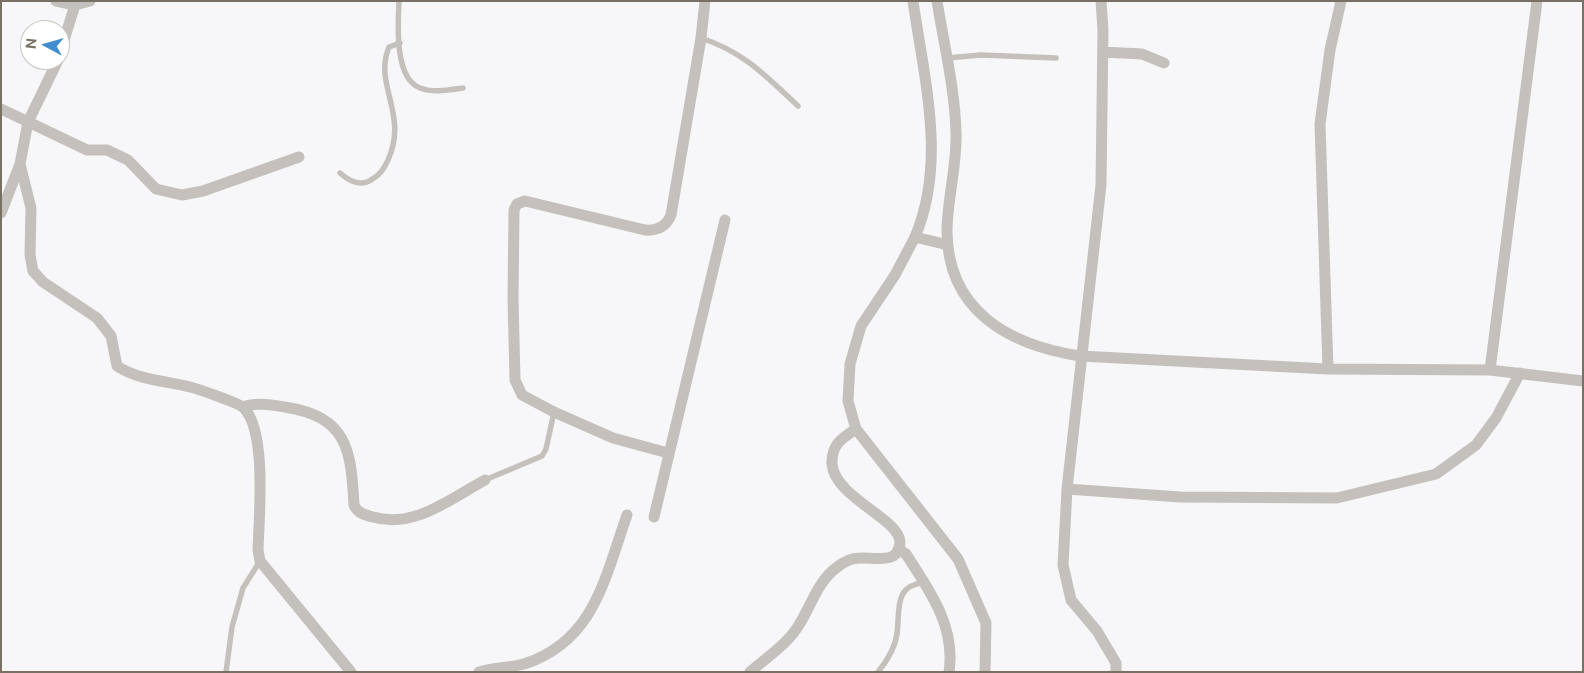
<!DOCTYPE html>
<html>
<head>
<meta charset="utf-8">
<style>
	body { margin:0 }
	#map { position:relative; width:1584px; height:673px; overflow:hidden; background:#f7f7f9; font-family:"Public Sans",sans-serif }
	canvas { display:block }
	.frame { position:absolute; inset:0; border:2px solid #787163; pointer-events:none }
	.north { position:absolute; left:20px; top:20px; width:50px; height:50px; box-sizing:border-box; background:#fff; border:1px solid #c9c6c1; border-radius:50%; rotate:276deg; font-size:14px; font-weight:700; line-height:20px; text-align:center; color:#787163 }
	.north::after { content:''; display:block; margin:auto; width:18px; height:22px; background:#428dce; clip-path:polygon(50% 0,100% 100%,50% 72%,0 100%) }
</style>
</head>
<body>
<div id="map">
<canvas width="1584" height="673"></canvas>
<div class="frame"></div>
<div class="north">N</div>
</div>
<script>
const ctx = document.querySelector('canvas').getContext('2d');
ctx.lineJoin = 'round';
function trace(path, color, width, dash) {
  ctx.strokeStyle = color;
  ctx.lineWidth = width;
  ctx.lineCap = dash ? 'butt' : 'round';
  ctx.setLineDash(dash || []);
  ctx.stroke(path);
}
const lane = new Path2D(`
	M399,1c-1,23 -5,77 21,87 13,5 29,2 43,0
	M701,38c43,14 65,38 97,68
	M947,58l34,-3 75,3
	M340,173c9,8 20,14 31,7 9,-5 13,-11 17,-20 21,-46 -15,-75 1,-113l11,-4
	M485,480l57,-24 4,-7 8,-37
	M226,672l6,-45 11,-39 17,-27
	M878,672c9,-11 17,-24 19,-38 3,-22 -4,-50 28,-51`);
const street = new Path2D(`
	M56,1l19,4 15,-4
	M913,1c11,78 34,161 2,236
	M937,1c7,44 18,88 19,132 1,32 -8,63 -9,95 -1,82 61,117 133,128l248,13 162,1 93,11
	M1101,1l2,29 -2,155 -34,304 -4,76 8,35 26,31 19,32v9
	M1103,52l39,2 22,9
	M60,53l15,-48
	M1,109l86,41h20l21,10 28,29 26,6 21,-4 96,-34
	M20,164l11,44 -1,47 3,16 10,11 54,36 14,18 6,30c21,14 49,15 73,21 8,2 49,16 54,21 23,24 15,109 14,142l2,11 91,111
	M1,213l19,-49 8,-42 30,-62
	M948,245l-33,-8 -20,38 -34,51 -11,38 -2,37 8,28 102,130 28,64 -1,49
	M1328,369l-8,-245 10,-74 11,-49
	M1490,370l47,-369
	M243,407c13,-5 29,-2 42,0 63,10 66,43 69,98 3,8 11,10 19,12 41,12 77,-18 112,-37
	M668,453l-55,-15 -59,-26 -32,-17 -7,-15 -2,-81 1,-89 3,-6 8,-3 120,29c12,1 21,-3 26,-15l30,-177 4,-37
	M1067,489l113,8 157,1 99,-24 40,-29 20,-27 24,-45
	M654,517l71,-297
	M898,549l8,5c23,36 50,72 43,118
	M479,672c15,-5 30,-4 45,-8 71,-23 81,-87 103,-149
	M750,672c16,-14 35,-26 47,-44 13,-19 20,-46 39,-60 7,-6 15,-10 24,-10 14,-1 40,7 40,-16 -1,-24 -65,-44 -68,-78 -1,-19 10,-26 24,-35`);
trace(lane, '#c4c1bc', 5.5);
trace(street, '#c4c1bc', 11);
</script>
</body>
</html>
